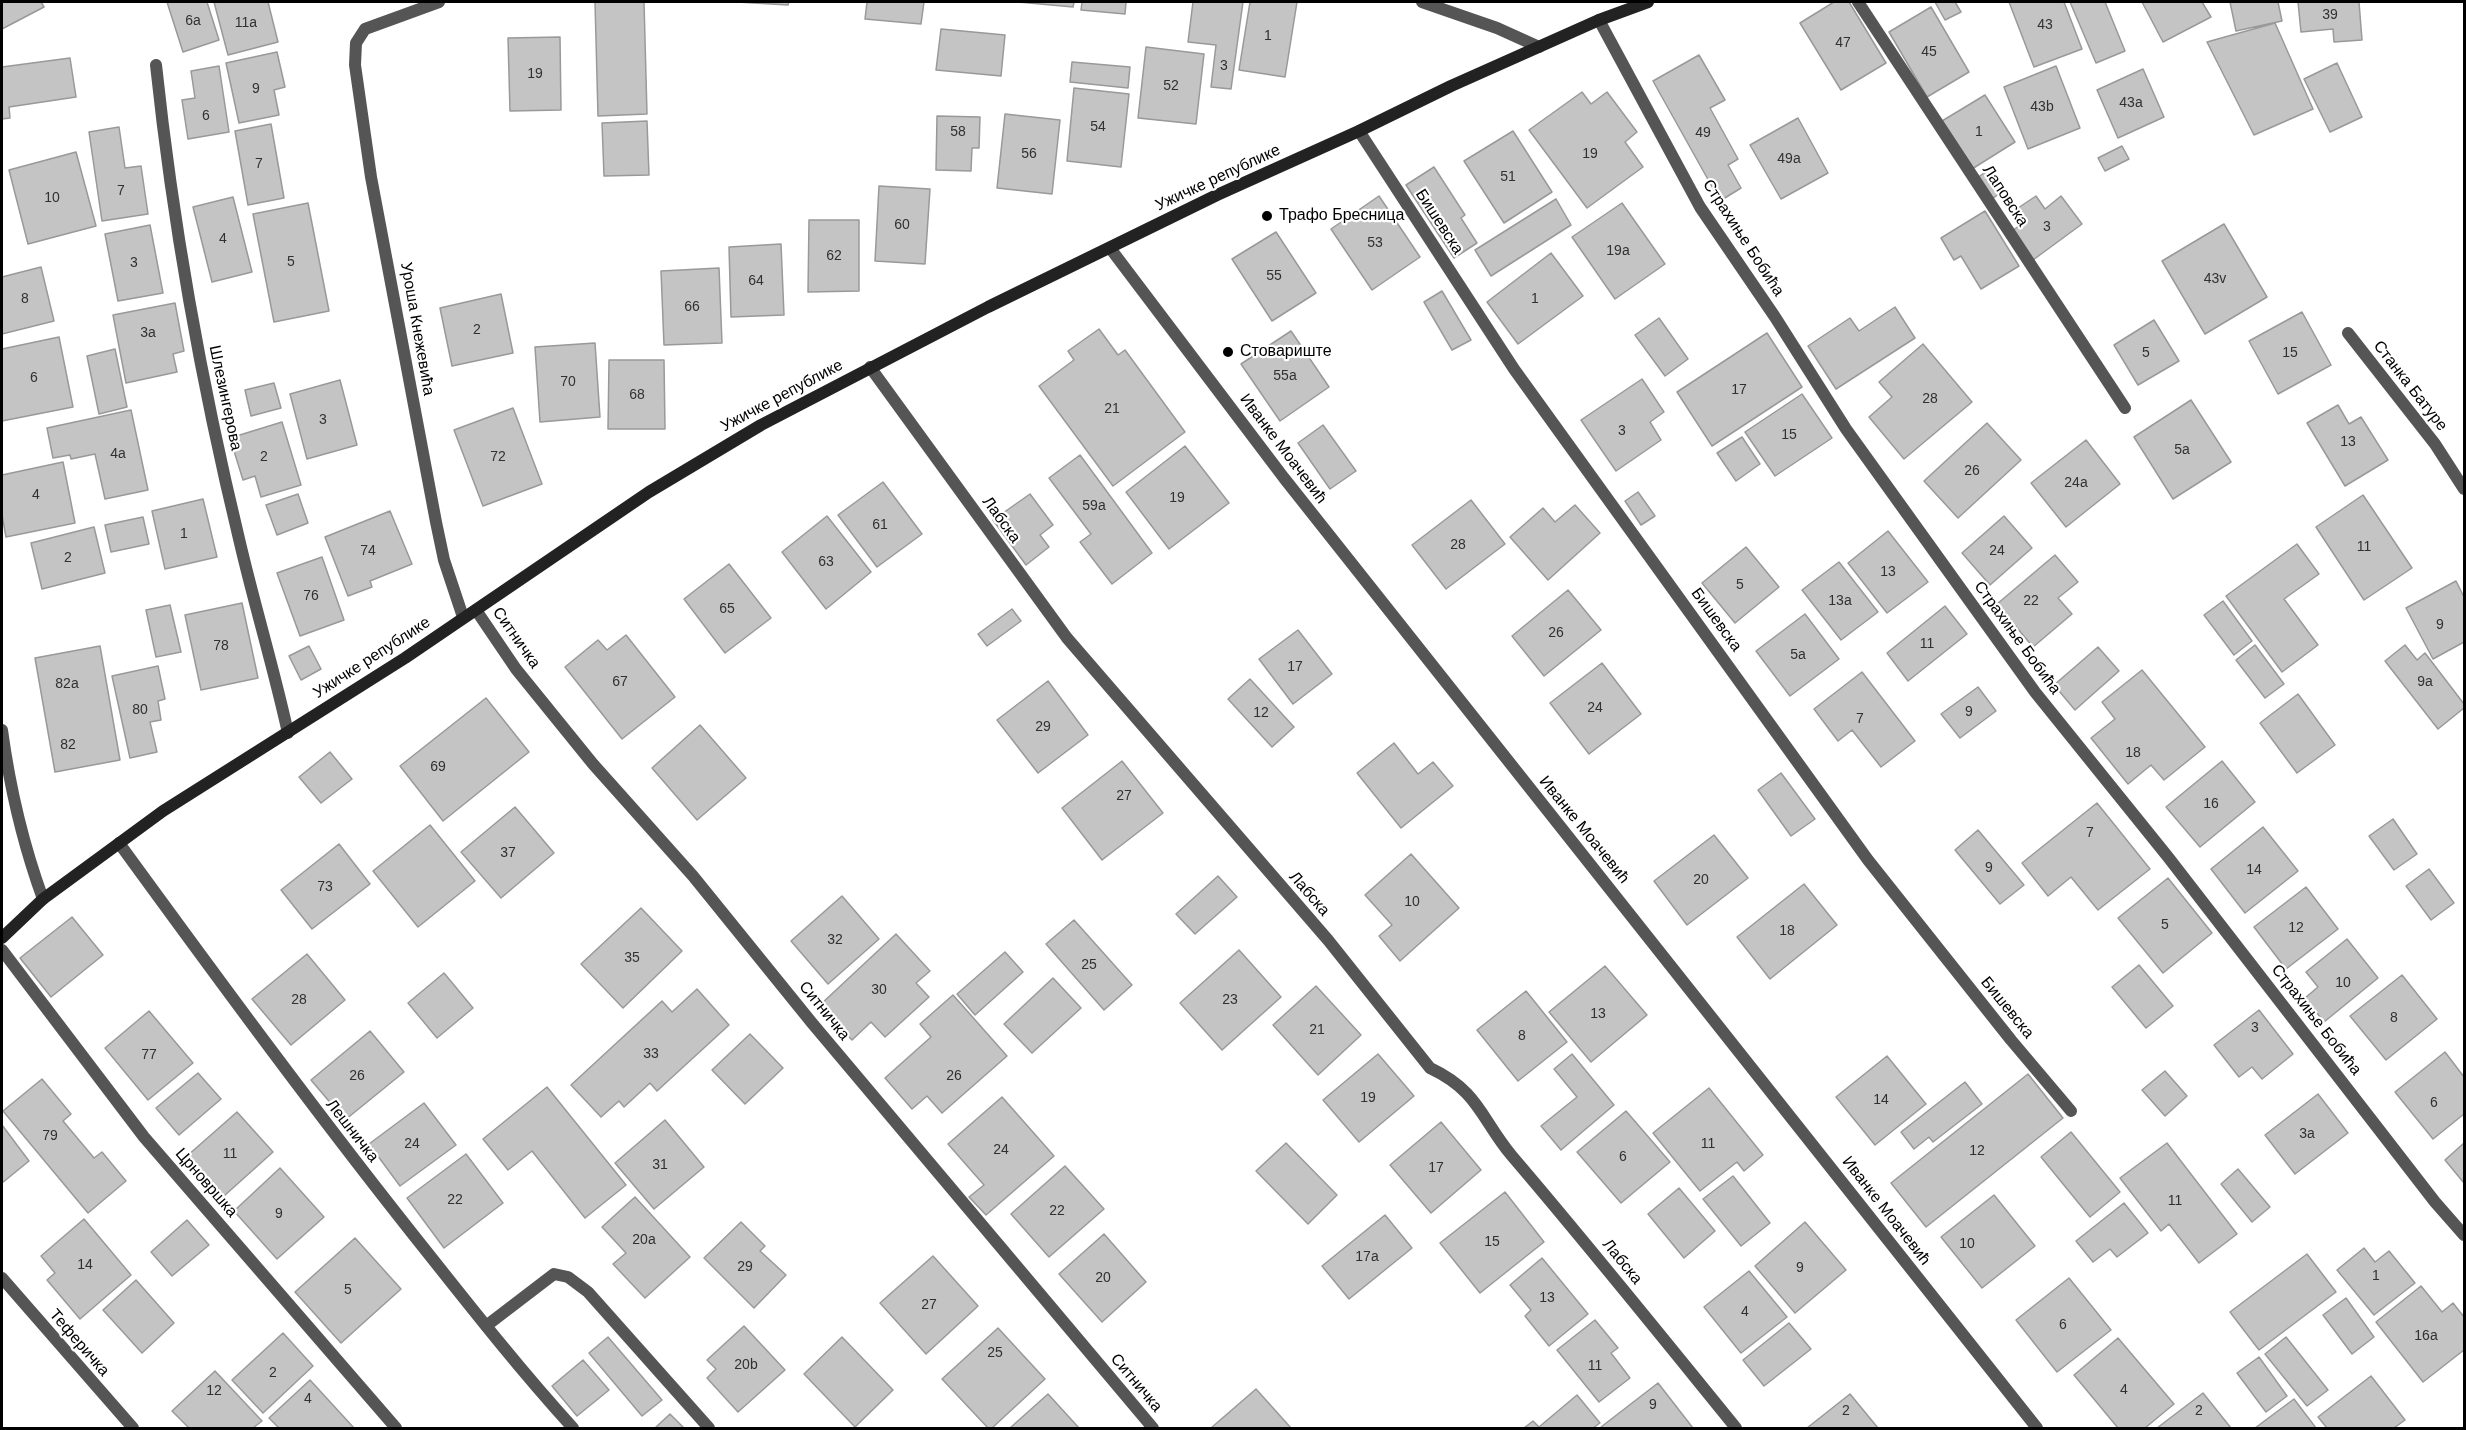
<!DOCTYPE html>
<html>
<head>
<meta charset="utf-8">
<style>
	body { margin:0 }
	#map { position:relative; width:2466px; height:1430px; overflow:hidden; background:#fff; font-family:Helvetica,sans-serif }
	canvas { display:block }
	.frame { position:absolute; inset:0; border:3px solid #000; pointer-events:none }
</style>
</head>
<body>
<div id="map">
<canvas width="2466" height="1430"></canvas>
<div class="frame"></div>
</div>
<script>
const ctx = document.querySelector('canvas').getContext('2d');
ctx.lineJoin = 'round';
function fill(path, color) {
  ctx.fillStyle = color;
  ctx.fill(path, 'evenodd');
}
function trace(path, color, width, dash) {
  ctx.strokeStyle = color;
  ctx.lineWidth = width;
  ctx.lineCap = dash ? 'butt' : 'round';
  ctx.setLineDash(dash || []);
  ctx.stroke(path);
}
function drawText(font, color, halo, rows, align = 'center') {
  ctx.font = font + ' Helvetica,sans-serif';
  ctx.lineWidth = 4.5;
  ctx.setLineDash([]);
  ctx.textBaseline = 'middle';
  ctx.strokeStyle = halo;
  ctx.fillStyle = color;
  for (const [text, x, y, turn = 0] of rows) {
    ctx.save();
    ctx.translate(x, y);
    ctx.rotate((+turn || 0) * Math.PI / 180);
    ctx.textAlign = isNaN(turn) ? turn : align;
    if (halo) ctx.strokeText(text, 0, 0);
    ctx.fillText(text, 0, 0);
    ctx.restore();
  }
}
const building = new Path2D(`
	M2,2h39l3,5 -42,22z
	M167,2h40l12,38 -36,12z
	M214,2h54l10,40 -50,13z
	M595,2h49l3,112 -49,2z
	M737,2h52l-1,3z
	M867,2h57l-3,22 -56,-5z
	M1018,2h56l-1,5z
	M1082,2h44l-1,12 -44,-4z
	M1193,2h50l-12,87 -20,-2 5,-42 -28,-3z
	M1250,2h47l-12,75 -46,-7z
	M1834,2h15l37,61 -45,27 -41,-67z
	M1935,2h20l6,10 -16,8z
	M2009,2h55l18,47 -48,18z
	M2070,2h35l20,49 -29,12z
	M2142,2h60l9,15 -48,25z
	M2230,2h48l4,19 -46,10z
	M2298,2h61l3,38 -28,2 -1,-13 -32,3z
	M1931,7l38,65 -42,25 -38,-65z
	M2275,23l38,86 -59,26 -47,-93z
	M941,29l64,6 -4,41 -65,-6z
	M560,37l1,73 -51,1 -2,-73z
	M1146,47l58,7 -8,70 -58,-6z
	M277,52l8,35 -11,3 5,25 -40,8 -13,-60z
	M1699,55l26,45 -15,8 28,51 -10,6 13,23 -21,13 -67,-120z
	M70,58l6,39 -67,10 1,11 -8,1v-52z
	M1072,62l58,5 -2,21 -58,-6z
	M2337,63l25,54 -32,15 -26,-53z
	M219,66l10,66 -41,7 -6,-39 13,-2 -4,-27z
	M2056,66l24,62 -52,21 -24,-62z
	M2143,69l21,48 -46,21 -21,-48z
	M1074,88l55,6 -8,73 -54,-6z
	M1582,92l9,12 16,-12 30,40 -12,10 18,25 -56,41 -58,-78z
	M1985,95l30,47 -43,27 -30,-48z
	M1005,114l55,6 -8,74 -55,-6z
	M937,116l43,1 -1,31h-7l-1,23 -35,-1z
	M1798,118l30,55 -47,26 -31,-54z
	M647,121l2,54 -45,1 -2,-53z
	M271,124l13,74 -36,7 -13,-74z
	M119,127l6,41 16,-2 7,48 -46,7 -13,-89z
	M1513,131l39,61 -48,31 -40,-62z
	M2122,146l7,13 -24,12 -7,-13z
	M76,152l20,74 -68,18 -19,-74z
	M1434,167l31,48 -4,3 16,25 -23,15 -48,-73z
	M1991,168l15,21 -14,10 -15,-21z
	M879,186l51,3 -5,75 -50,-3z
	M1379,196l41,61 -48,33 -41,-61z
	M2036,196l9,13 16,-13 21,28 -49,36 -21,-29 15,-11 -9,-12z
	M233,197l19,75 -40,10 -19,-75z
	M1556,199l15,26 -80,51 -16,-26z
	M308,203l21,108 -55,11 -21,-108z
	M1622,203l43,61 -50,35 -43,-62z
	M1985,211l34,55 -38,23 -20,-33 -7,4 -13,-22z
	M809,220h50v71l-51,1z
	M2224,224l43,73 -62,37 -43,-73z
	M150,225l13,68 -45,8 -13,-67z
	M1276,232l40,61 -44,28 -40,-62z
	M781,244l3,71 -53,2 -2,-70z
	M1551,253l32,43 -65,48 -31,-42z
	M41,267l13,54 -52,13v-57z
	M719,268l3,75 -58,2 -3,-74z
	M1442,291l29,49 -19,10 -28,-48z
	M501,294l12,59 -61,13 -12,-58z
	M175,303l9,48 -11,3 4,18 -51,11 -13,-68z
	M1895,307l20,31 -79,51 -28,-43 42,-28 9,13z
	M2302,312l29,53 -53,29 -29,-53z
	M1659,318l29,41 -23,17 -30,-41z
	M2154,320l25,41 -41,24 -24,-40z
	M1099,329l19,26 7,-5 60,82 -72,54 -74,-100 35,-26 -6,-9z
	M1291,331l38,56 -49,34 -39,-57z
	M1767,333l35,54 -90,59 -35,-54z
	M59,337l14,70 -71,14v-72z
	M595,343l5,74 -60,5 -5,-75z
	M1923,344l49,58 -68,57 -35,-42 23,-20 -13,-15z
	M115,349l12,58 -28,7 -12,-58z
	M609,360h55l1,69h-57z
	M1642,379l22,33 -14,10 11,18 -45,31 -35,-51z
	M340,380l17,65 -50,14 -17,-65z
	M274,383l7,25 -30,8 -6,-26z
	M1802,394l30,44 -57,38 -30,-44z
	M2191,400l40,62 -58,37 -39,-62z
	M2338,405l11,19 12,-7 27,43 -43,26 -38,-63z
	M513,408l29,76 -59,22 -29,-76z
	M131,410l17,80 -43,9 -10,-45 -24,5 -1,-4 -17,3 -6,-30z
	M282,422l19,63 -40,12 -6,-21 -12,4 -13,-42z
	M1987,423l34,37 -63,58 -34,-37z
	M1323,425l33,46 -26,18 -32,-46z
	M1742,437l18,27 -24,17 -19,-28z
	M2086,440l34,44 -54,43 -35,-44z
	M1185,446l44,57 -60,46 -43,-57z
	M1080,455l72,98 -40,31 -32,-42 11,-8 -42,-56z
	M63,462l12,61 -69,14 -4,-22v-40z
	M883,482l39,52 -45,33 -39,-52z
	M1638,492l17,24 -14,9 -16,-24z
	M298,494l10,29 -31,12 -11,-30z
	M1030,494l23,31 -13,10 9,12 -23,18 -33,-45z
	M2363,495l49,73 -48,32 -48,-73z
	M203,499l14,58 -52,12 -13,-58z
	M1471,500l34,44 -59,45 -34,-44z
	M1575,505l25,28 -52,47 -38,-43 33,-29 12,14z
	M390,511l22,53 -42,17 2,6 -24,9 -23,-59z
	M827,516l44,56 -45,37 -44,-57z
	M2004,516l28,32 -42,37 -28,-32z
	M143,517l6,27 -38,8 -6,-27z
	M94,527l11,46 -63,16 -11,-46z
	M1888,531l40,51 -41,31 -39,-50z
	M2297,544l22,30 -35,25 34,46 -36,27 -56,-76z
	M1746,547l33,40 -44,36 -33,-40z
	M2055,555l23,27 -20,16 14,16 -39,33 -36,-43z
	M322,557l22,63 -44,16 -23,-63z
	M1839,562l39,50 -37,28 -39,-50z
	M729,564l42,54 -46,35 -41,-54z
	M2456,581l8,16v45l-31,17 -27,-51z
	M1568,590l33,40 -57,46 -32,-40z
	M2223,601l29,40 -18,14 -30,-40z
	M242,603l16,75 -57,12 -16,-75z
	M170,605l11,47 -25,5 -10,-47z
	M1945,606l22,28 -59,47 -21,-28z
	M1012,609l9,12 -34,25 -9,-12z
	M1805,614l34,45 -49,37 -34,-45z
	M1298,630l34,44 -39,30 -34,-45z
	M626,635l49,62 -53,42 -57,-72 33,-27 9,10z
	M2255,645l29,39 -19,14 -29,-38z
	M2405,645l12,15 8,-7 39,51v4l-26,21 -53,-68z
	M100,646l20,114 -65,12 -20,-114z
	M309,646l12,23 -20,11 -12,-24z
	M2098,647l21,24 -44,39 -21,-25z
	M1602,663l39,51 -52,40 -39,-51z
	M158,666l7,33 -7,2 3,19 -11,2 7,30 -27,6 -18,-82z
	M2142,670l63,77 -41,33 -13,-15 -23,19 -37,-46 24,-19 -13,-17z
	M1862,672l53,69 -34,26 -29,-37 -14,11 -24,-32z
	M1250,679l44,48 -22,20 -44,-48z
	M1048,681l40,54 -50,38 -41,-53z
	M1978,687l18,24 -36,27 -19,-24z
	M2298,694l37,51 -38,28 -37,-50z
	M486,698l43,54 -86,69 -43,-55z
	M700,725l46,53 -49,42 -45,-52z
	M1394,743l24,31 15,-12 20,24 -52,42 -44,-55z
	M330,752l22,27 -31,24 -22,-26z
	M1122,761l41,52 -61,47 -40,-52z
	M2222,761l33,41 -55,45 -34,-40z
	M1781,773l34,46 -24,17 -33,-46z
	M2097,803l53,66 -52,41 -27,-33 -23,19 -26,-33z
	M515,807l39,46 -53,45 -40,-46z
	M2393,819l24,35 -23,16 -25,-34z
	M430,825l45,56 -57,46 -45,-56z
	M2263,827l35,44 -53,42 -34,-44z
	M1978,830l46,55 -24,19 -45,-54z
	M1714,835l34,43 -61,47 -33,-44z
	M339,844l31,40 -58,45 -31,-39z
	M1411,854l48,54 -59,53 -21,-25 13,-11 -27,-30z
	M2429,869l25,34 -23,17 -25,-34z
	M1218,876l19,21 -42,37 -19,-20z
	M2168,878l44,55 -49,40 -45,-55z
	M1804,884l33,41 -67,54 -33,-42z
	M2306,887l32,42 -52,40 -32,-42z
	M842,896l37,43 -51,45 -37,-43z
	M641,908l41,43 -59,57 -42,-44z
	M72,917l31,38 -52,42 -31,-39z
	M1074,920l58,65 -28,25 -58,-66z
	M896,934l34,37 -14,12 13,14 -44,40 -14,-15 -19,18 -32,-35z
	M2347,939l31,39 -54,44 -19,-24 13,-11 -12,-15z
	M1239,950l42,47 -59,53 -42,-47z
	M1005,952l18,20 -48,43 -18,-21z
	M307,954l38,46 -54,45 -39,-46z
	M2139,965l34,41 -27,22 -34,-41z
	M1605,966l42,49 -56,47 -42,-50z
	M444,973l29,35 -36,30 -29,-35z
	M2402,975l35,44 -51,41 -36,-44z
	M1053,978l28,30 -49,45 -28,-29z
	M1316,986l45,49 -43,40 -45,-50z
	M697,989l32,36 -72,66 -7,-8 -26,24 -5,-6 -18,16 -30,-32 91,-84 10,11z
	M1526,991l41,51 -49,39 -41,-51z
	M953,995l54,61 -65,57 -15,-17 -15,13 -27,-31 46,-41 -11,-13z
	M2259,1010l34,44 -31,25 -10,-12 -13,10 -25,-32z
	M149,1011l44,52 -45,37 -43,-52z
	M370,1031l34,41 -59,48 -34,-40z
	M750,1034l33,34 -38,36 -33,-34z
	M2445,1052l19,25v37l-31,25 -38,-47z
	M1378,1054l36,42 -55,46 -36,-42z
	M1572,1054l42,51 -53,45 -20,-24 36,-29 -23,-28z
	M1887,1056l39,48 -51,41 -39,-48z
	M2165,1071l22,25 -22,20 -23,-26z
	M198,1073l23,26 -42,36 -23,-27z
	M2028,1074l35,44 -137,109 -35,-44z
	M42,1079l29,35 -8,7 31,37 8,-6 24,29 -38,32 -85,-102z
	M1965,1082l17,22 -49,38 -4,-5 -15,12 -13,-17z
	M547,1087l79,98 -41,33 -53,-67 -24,19 -25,-31z
	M1709,1088l54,67 -19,16 -7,-9 -37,29 -47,-58z
	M2318,1094l30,39 -53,41 -30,-39z
	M1002,1097l52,59 -68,59 -17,-18 15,-12 -36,-41z
	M424,1103l32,42 -56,41 -31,-42z
	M1626,1111l44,51 -49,41 -44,-51z
	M237,1112l36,40 -49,44 -37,-40z
	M665,1120l39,47 -50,42 -39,-46z
	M1441,1122l40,48 -50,43 -41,-48z
	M2,1125l27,36 -27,22z
	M2071,1132l49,60 -30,25 -49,-60z
	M1286,1143l51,52 -29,29 -52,-53z
	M2167,1143l70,91 -38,29 -30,-39 -8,7 -41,-53z
	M2464,1143v40l-19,-23z
	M466,1154l37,49 -59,45 -37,-50z
	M1065,1166l39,43 -55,48 -38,-43z
	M280,1168l44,49 -47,42 -43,-48z
	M2238,1169l32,38 -18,15 -31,-38z
	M1733,1176l37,47 -29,23 -38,-47z
	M1679,1188l36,43 -31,27 -36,-44z
	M1505,1192l39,50 -64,51 -40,-50z
	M1994,1195l41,51 -53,42 -41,-51z
	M635,1197l55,60 -45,41 -32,-34 13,-11 -24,-26z
	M2124,1203l24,30 -31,24 -7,-8 -17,13 -17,-21z
	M1385,1215l27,33 -63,51 -27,-33z
	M84,1219l47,56 -51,44 -33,-39 8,-7 -14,-17z
	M187,1220l22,25 -37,31 -21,-24z
	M741,1222l24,24 -5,5 26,24 -32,33 -50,-50z
	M1805,1222l41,48 -51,43 -40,-47z
	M1104,1234l42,48 -44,40 -43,-48z
	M355,1238l46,51 -60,54 -46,-51z
	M2364,1248l11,14 14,-11 26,32 -41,32 -37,-45z
	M2307,1254l29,38 -77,58 -29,-38z
	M933,1256l45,50 -52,48 -46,-51z
	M1542,1258l46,56 -39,32 -24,-30 6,-6 -21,-25z
	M1749,1271l38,46 -46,36 -37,-46z
	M2069,1278l42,52 -54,42 -41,-52z
	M136,1280l38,43 -32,30 -39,-43z
	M2421,1286l21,26 11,-9 11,14v33l-41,32 -47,-60z
	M2346,1298l28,39 -22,17 -29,-39z
	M1595,1320l23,28 -7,5 19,25 -31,24 -42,-52z
	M1789,1323l22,26 -47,37 -21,-26z
	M744,1326l41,44 -47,42 -31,-34 9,-9 -9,-9z
	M998,1328l47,51 -53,49h-4l-46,-49z
	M283,1333l30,33 -50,47 -31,-33z
	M608,1337l54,63 -20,16 -53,-63z
	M842,1337l51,53 -38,37 -51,-53z
	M2286,1337l42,53 -21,16 -42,-52z
	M2118,1338l56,66 -29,24h-27l-44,-53z
	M2259,1357l28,39 -21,16 -29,-39z
	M583,1360l26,30 -32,26 -25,-30z
	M215,1371l47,50 -9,7h-64l-17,-17z
	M2371,1376l34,44 -11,8h-67l-9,-11z
	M310,1380l44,48h-75l-10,-10z
	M1658,1383l35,45h-91l-1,-1z
	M1256,1389l35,39h-80z
	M2203,1393l28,35h-74z
	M1048,1394l31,34h-69z
	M1850,1394l28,34h-71z
	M1577,1395l23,28 -7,5h-69l9,-7 6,6z
	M2294,1399l22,29h-61z
	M670,1414l14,14h-29z`);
const street = new Path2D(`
	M439,2l-74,27 -9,14 -1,22 16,112 65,345 8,38 19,57
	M1422,2l75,26 42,19
	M1858,2l267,406
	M1599,20l101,187 75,110 71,112 189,263 133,165 267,345 29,33
	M156,65c17,161 46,321 84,478 15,64 34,126 48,190
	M1359,131l155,238 354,491 143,180 60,71
	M1110,248l174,230 753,950
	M2348,333l87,111 29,45
	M870,367l197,271 261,302 102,128c49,23 51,51 82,88 77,90 150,181 224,272
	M476,610l40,59 77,95 100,112 119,147 341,405
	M2,730c8,59 21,114 41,169
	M119,843c102,140 204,279 312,414 46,58 92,116 142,171
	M2,950l142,187 252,291
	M2,1278l131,150
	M486,1326l68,-52 14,3 20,15 121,136`);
const secondary = new Path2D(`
	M2,938l41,-39 120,-88 242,-153 244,-166 112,-67 227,-118 229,-112 142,-64 92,-45 148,-66 49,-18`);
const markers = [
	[1267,216,6,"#000"],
	[1228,352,6,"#000"]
];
const numberNames = [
	["39",2330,15],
	["6a",193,21],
	["11a",246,23],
	["43",2045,25],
	["1",1268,36],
	["47",1843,43],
	["45",1929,52],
	["3",1224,66],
	["19",535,74],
	["52",1171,86],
	["9",256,89],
	["43a",2131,103],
	["43b",2042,107],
	["6",206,116],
	["54",1098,127],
	["58",958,132],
	["1",1979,132],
	["49",1703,133],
	["56",1029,154],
	["19",1590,154],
	["49a",1789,159],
	["7",259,164],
	["51",1508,177],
	["7",121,191],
	["10",52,198],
	["60",902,225],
	["3",2047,227],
	["4",223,239],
	["53",1375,243],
	["19a",1618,251],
	["62",834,256],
	["5",291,262],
	["3",134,263],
	["55",1274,276],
	["43v",2215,279],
	["64",756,281],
	["8",25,299],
	["1",1535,299],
	["66",692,307],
	["2",477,330],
	["3a",148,333],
	["5",2146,353],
	["15",2290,353],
	["55a",1285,376],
	["6",34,378],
	["70",568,382],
	["17",1739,390],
	["68",637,395],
	["28",1930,399],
	["21",1112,409],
	["3",323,420],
	["3",1622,431],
	["15",1789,435],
	["13",2348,442],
	["5a",2182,450],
	["4a",118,454],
	["2",264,457],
	["72",498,457],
	["26",1972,471],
	["24a",2076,483],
	["4",36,495],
	["19",1177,498],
	["59a",1094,506],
	["61",880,525],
	["1",184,534],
	["28",1458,545],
	["11",2364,547],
	["74",368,551],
	["24",1997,551],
	["2",68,558],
	["63",826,562],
	["13",1888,572],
	["5",1740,585],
	["76",311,596],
	["13a",1840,601],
	["22",2031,601],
	["65",727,609],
	["9",2440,625],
	["26",1556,633],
	["11",1927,644],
	["78",221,646],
	["5a",1798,655],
	["17",1295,667],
	["67",620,682],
	["9a",2425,682],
	["82a",67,684],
	["24",1595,708],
	["80",140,710],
	["9",1969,712],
	["12",1261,713],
	["7",1860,719],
	["29",1043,727],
	["82",68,745],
	["18",2133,753],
	["69",438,767],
	["27",1124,796],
	["16",2211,804],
	["7",2090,833],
	["37",508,853],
	["9",1989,868],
	["14",2254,870],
	["20",1701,880],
	["73",325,887],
	["10",1412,902],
	["5",2165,925],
	["12",2296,928],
	["18",1787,931],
	["32",835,940],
	["35",632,958],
	["25",1089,965],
	["10",2343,983],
	["30",879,990],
	["28",299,1000],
	["23",1230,1000],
	["13",1598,1014],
	["8",2394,1018],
	["3",2255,1028],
	["21",1317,1030],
	["8",1522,1036],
	["33",651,1054],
	["77",149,1055],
	["26",357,1076],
	["26",954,1076],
	["19",1368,1098],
	["14",1881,1100],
	["6",2434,1103],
	["3a",2307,1134],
	["79",50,1136],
	["24",412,1144],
	["11",1708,1144],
	["24",1001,1150],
	["12",1977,1151],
	["11",230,1154],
	["6",1623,1157],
	["31",660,1165],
	["17",1436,1168],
	["22",455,1200],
	["11",2175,1201],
	["22",1057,1211],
	["9",279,1214],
	["20a",644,1240],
	["15",1492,1242],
	["10",1967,1244],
	["17a",1367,1257],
	["14",85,1265],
	["29",745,1267],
	["9",1800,1268],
	["1",2376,1276],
	["20",1103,1278],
	["5",348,1290],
	["13",1547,1298],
	["27",929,1305],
	["4",1745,1312],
	["6",2063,1325],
	["16a",2426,1336],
	["25",995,1353],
	["20b",746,1365],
	["11",1595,1366],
	["2",273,1373],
	["4",2124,1390],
	["12",214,1391],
	["4",308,1399],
	["9",1653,1405],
	["2",1846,1411],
	["2",2199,1411]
];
const streetNames = [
	["Ужичке републике",1218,178,-25],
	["Лаповска",2005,196,57],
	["Бишевска",1439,222,57],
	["Страхиње Бобића",1743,238,57],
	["Уроша Кнежевића",417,329,80],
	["Станка Батуре",2410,386,52],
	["Ужичке републике",782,396,-28],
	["Шлезингерова",225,398,78],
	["Иванке Моачевић",1283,449,53],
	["Лабска",1001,520,54],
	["Бишевска",1716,620,54],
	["Ситничка",516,638,55],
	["Страхиње Бобића",2017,638,54],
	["Ужичке републике",372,658,-33],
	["Иванке Моачевић",1584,830,51],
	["Лабска",1309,894,49],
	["Бишевска",2007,1008,51],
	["Ситничка",824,1011,51],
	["Страхиње Бобића",2316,1020,52],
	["Лешничка",352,1131,52],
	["Црновршка",206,1183,49],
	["Иванке Моачевић",1886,1211,52],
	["Лабска",1622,1262,51],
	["Теферичка",79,1343,49],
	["Ситничка",1136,1383,50]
];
const poiNames = [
	["Трафо Бресница",1279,216],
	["Стовариште",1240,352]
];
fill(building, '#c4c4c4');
trace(building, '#999', 1.5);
trace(street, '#555', 12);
trace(secondary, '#222', 12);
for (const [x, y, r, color] of markers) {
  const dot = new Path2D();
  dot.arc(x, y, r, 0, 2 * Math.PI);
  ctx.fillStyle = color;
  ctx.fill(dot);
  trace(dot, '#fff', 2);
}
drawText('14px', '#313131', null, numberNames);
drawText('16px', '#000', '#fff', streetNames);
drawText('16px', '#000', '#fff', poiNames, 'left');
</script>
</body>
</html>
